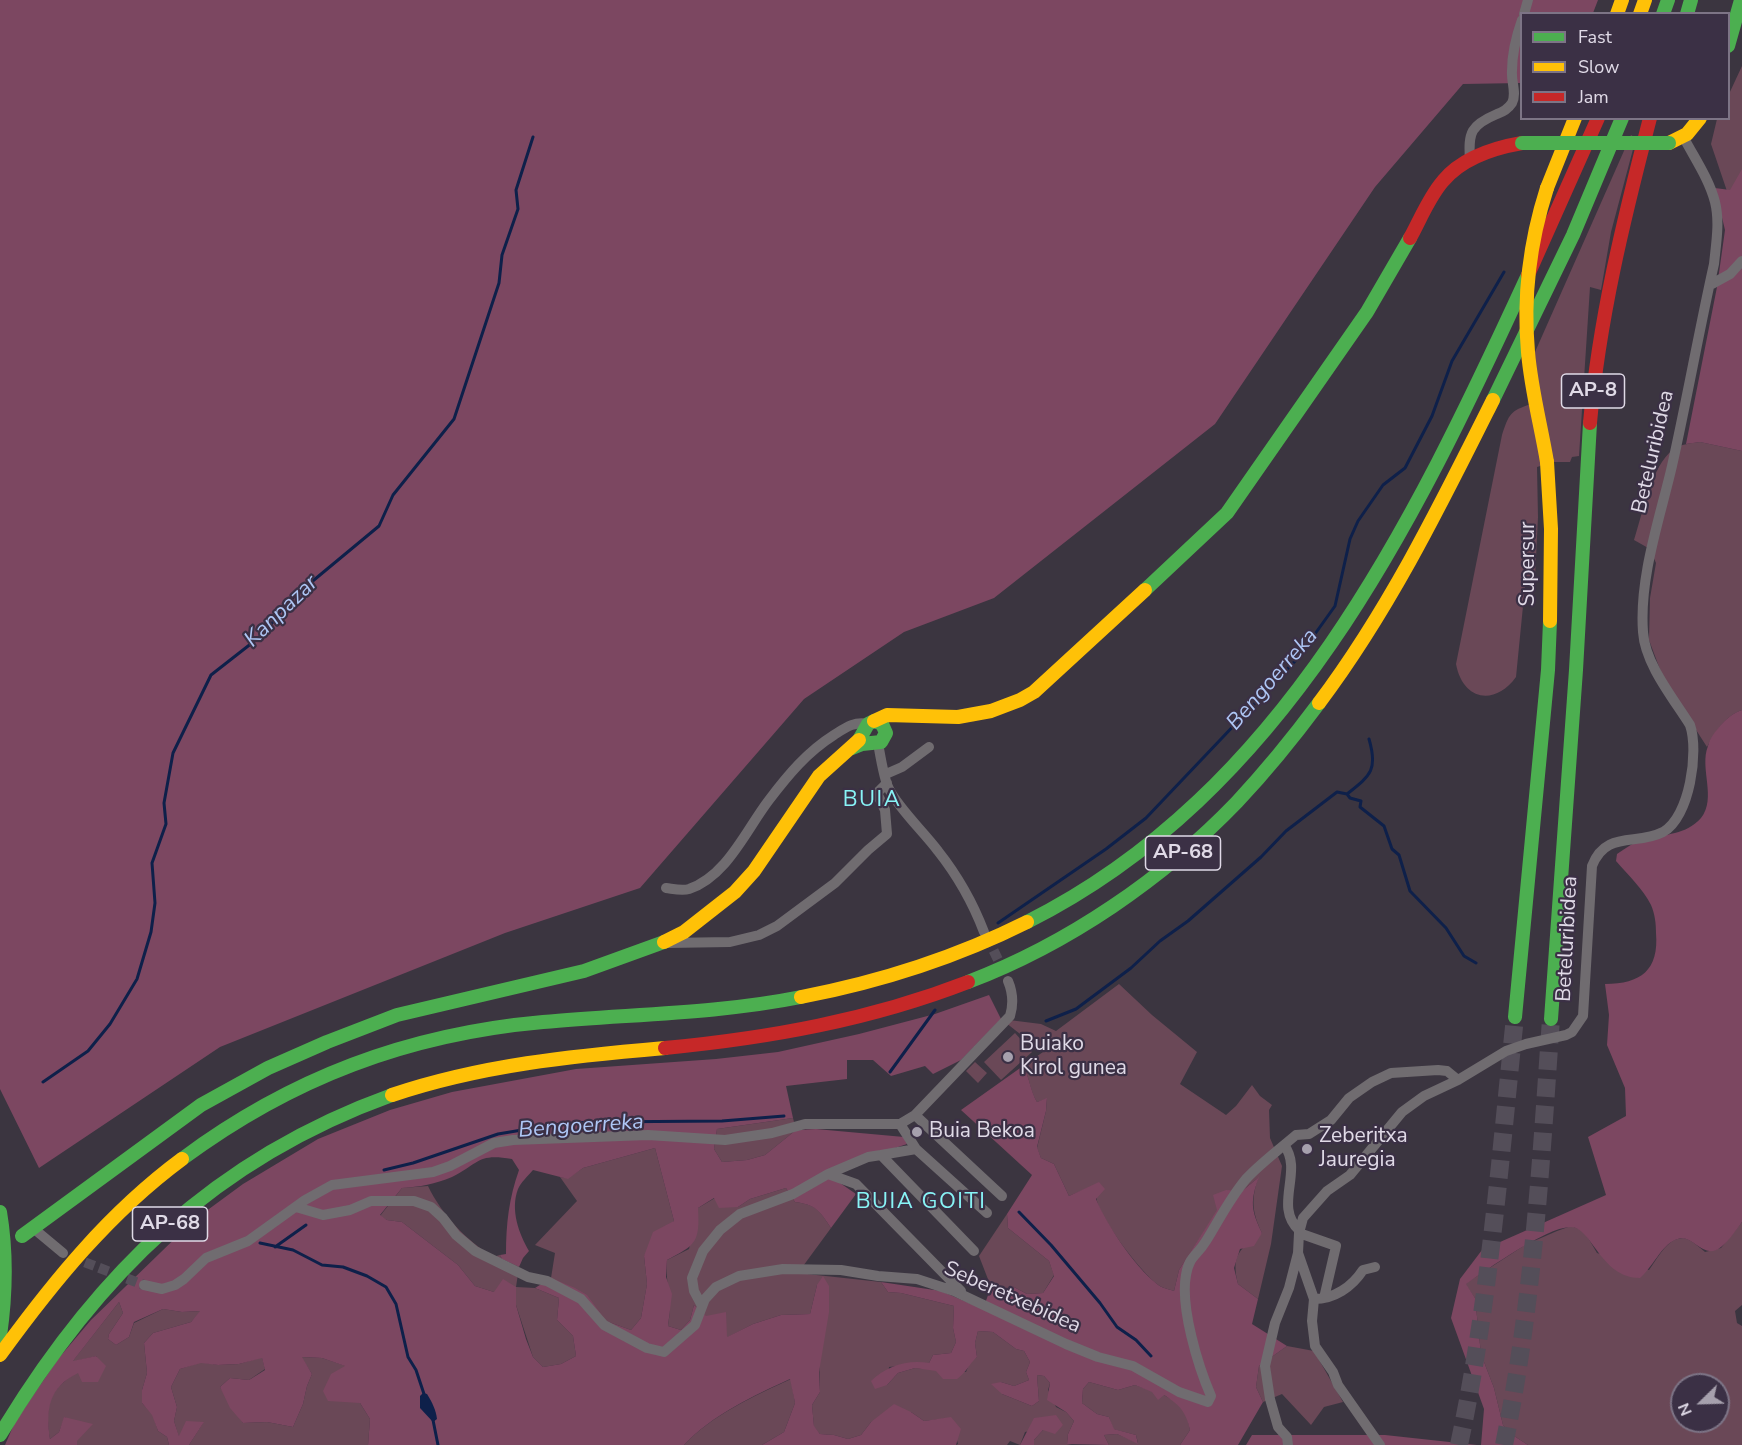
<!DOCTYPE html>
<html>
<head>
<meta charset="utf-8">
<style>
	body { margin:0 }
	#map { position:relative; width:1742px; height:1445px; overflow:hidden; background:#3b3540; font-family:"Nunito Sans",sans-serif }
	canvas { display:block }
	.legend { position:absolute; left:1520px; top:12px; width:210px; height:108px; box-sizing:border-box; background:#3b3045; border:2px solid #7d7486; margin:0; padding:8px 10px; list-style:none; font-size:18px; color:#e0dae7 }
	.legend li { display:flex; align-items:center; gap:12px; height:30px }
	.legend b { width:30px; border:2px solid #7d7486 }
	.north { position:absolute; left:1670px; top:1373px; width:60px; height:60px; box-sizing:border-box; background:#3b3045; border:2px solid #7d7486; border-radius:50%; rotate:247deg; font-size:16px; font-weight:700; line-height:24px; text-align:center; color:#e0dae7 }
	.north::after { content:''; display:block; margin:auto; width:21px; height:27px; background:#a6a0ad; clip-path:polygon(50% 0,100% 100%,50% 72%,0 100%) }
</style>
</head>
<body>
<div id="map">
<canvas width="1742" height="1445"></canvas>
<ul class="legend">
<li><b style="height:8px;background:#4caf50"></b>Fast</li>
<li><b style="height:8px;background:#ffc107"></b>Slow</li>
<li><b style="height:8px;background:#c62828"></b>Jam</li>
</ul>
<div class="north">N</div>
</div>
<script>
const ctx = document.querySelector('canvas').getContext('2d');
ctx.lineJoin = 'round';
function fill(path, color) {
  ctx.fillStyle = color;
  ctx.fill(path, 'evenodd');
}
function trace(path, color, width, dash) {
  ctx.strokeStyle = color;
  ctx.lineWidth = width;
  ctx.lineCap = dash ? 'butt' : 'round';
  ctx.setLineDash(dash || []);
  ctx.stroke(path);
}
function drawText(font, color, halo, rows, align = 'center') {
  ctx.font = font + ' "Nunito Sans",sans-serif';
  ctx.lineWidth = 4.5;
  ctx.setLineDash([]);
  ctx.textBaseline = 'middle';
  ctx.strokeStyle = halo;
  ctx.fillStyle = color;
  for (const [text, x, y, turn = 0] of rows) {
    ctx.save();
    ctx.translate(x, y);
    ctx.rotate((+turn || 0) * Math.PI / 180);
    ctx.textAlign = isNaN(turn) ? turn : align;
    if (halo) ctx.strokeText(text, 0, 0);
    ctx.fillText(text, 0, 0);
    ctx.restore();
  }
}
const green = new Path2D(`
	M1742,66v154l-12,-20 -19,-56 6,-25 11,-1 1,-24z
	M1631,135l5,3 -25,94 -10,58 -11,-3 -11,169 -7,1 -2,5h-17l-16,5 1,50 -3,61 -10,8 -9,91c-21,29 -53,24 -60,-13l46,-229c7,-21 8,-24 29,-31l4,-52z
	M1700,442l42,9v259c-17,6 -27,22 -35,37l-43,-67 -15,-40 1,-42 6,-35 -6,-14 -16,-9c8,-24 18,-76 39,-90 8,-6 18,-7 27,-8z
	M1119,984l33,31 45,37 -17,32 46,31 10,-9 16,-21 8,11 12,9 -3,5 1,28 12,28 -11,78 -13,55 -20,-15c-7,-29 1,-35 24,-51 -10,-21 -11,-33 -4,-55l-40,32 -39,60 -5,21c-5,-2 -13,-3 -17,-7 -17,-13 -55,-63 -60,-83 -1,-6 2,-13 3,-18l-31,13 -15,-32 -13,-6 -4,-10 9,-37 1,-12 -10,3c-7,-11 -7,-24 -14,-36l20,-14 -42,-33 40,5 15,7z
	M1015,1033l17,19 -31,28 -17,-18z
	M975,1062l12,11 -9,10 -12,-12z
	M793,1118l3,12 -31,25 -18,5 -25,2 -8,-13 3,-20z
	M655,1148l19,73 -30,35 3,28 -6,34 -10,12 -25,-9 -55,-43 4,-25 -20,-8 42,-44 -17,-24 8,1 15,-10z
	M428,1186c14,29 38,54 65,71l7,-2 2,4 17,8 -3,20 19,1 24,10 -2,22 16,16 3,20 -15,8 -18,3 -10,-10 -17,-52 -22,-13 -19,-6 -17,-21 -56,-43 -15,-2 -7,-4 22,-28z
	M786,1188l9,14c22,3 24,8 36,26l-33,45 83,9 7,10 13,1 53,13 -1,22 3,14 -5,11 -18,2 -4,8 -40,4 -2,18 11,-12 17,-5 51,4 4,-10 7,-5 -2,-14 3,-12 15,1 23,17 8,2 6,11 -4,10 3,8 -15,6 -13,-4 1,12 30,12 7,-5 -2,-26 7,1 6,7 -2,7 8,17 10,5 8,9 -6,13 -1,10 5,1h-38v-5l9,-10 20,-5 -38,7 -5,13 -10,-4 -3,4h-51l2,-1 -7,-26 -27,3 -13,-9 -40,10 -10,13 -13,4 -14,-4 -14,-1 -6,-7 -2,-22 8,-13 -3,-107 -7,29 -29,1 -28,9 -27,14 -32,-33 -4,15 -9,10 -13,-4c5,-24 -3,-42 -1,-66l22,-11 9,-41 17,-10 23,9 12,-8z
	M1007,1214l1,14 41,33 5,14 -11,18 -16,1 -15,-8 -12,4 -9,-3 -12,-31z
	M1742,1222v83l-7,6 2,12 5,3v119h-214l-17,-11 -8,-9 -9,-37 -13,-34 -6,-56 -10,-14 60,-39 32,-14 14,-5 13,5 13,22 52,17c9,-12 22,-39 40,-30 6,3 11,8 16,12l16,-4zM1682,1385h36v36h-36z
	M119,1302l4,11 -14,21 -1,5 8,6 13,-8 5,-14 29,-14 19,3 19,-1 -10,11 -38,11 -9,10 3,30 -5,17v13l11,12 5,16 9,6 2,8h-92v-4l-12,-24 -6,15 -9,7c-8,-55 11,-51 47,-83l-25,6z
	M1287,1346l27,5 29,51 -19,5 -13,18 -29,-31 -19,8 -7,-15 3,-21z
	M262,1357l3,12 -16,11 -19,-2 -10,9 23,36 24,-1 26,5 10,-23 4,-18 5,-12 -11,-17 21,1 24,8 14,37 10,16 -2,26h-179l14,-22 -24,14 -5,-16 3,-14 -6,-20 9,-18 21,-7 17,3 21,-1z
	M791,1379l4,24 -11,29 -22,13h-78c28,-30 70,-49 107,-66z
	M1089,1382l29,8 17,-5 29,10 15,9 8,12 3,14 -10,15h-71l-5,-10 13,-1 21,9 -2,-8 -23,-6 -4,-12 -12,-3 -15,-11 1,-14z`);
const forest = new Path2D(`
	M0,0h1598l-5,13 -71,1 -1,69 -58,1 -88,103 -160,237 -221,174 -90,34 -100,67 -164,189 -135,45 -285,114 -181,121 -39,-79z
	M1742,169v282l-42,-9 -14,2 31,-157 8,-57 -10,-42 15,2z
	M1742,710v512c-6,8 -13,19 -21,25 -19,15 -28,-16 -46,-7 -13,5 -23,28 -35,38 -40,0 -48,-52 -70,-51 -25,1 -82,42 -104,57l9,14 6,56 13,34 9,37 8,9 17,11h-47l3,-36 -33,-91 9,-39 22,-29 124,-55 -18,-58 38,-21 -1,-28 -18,-43 2,-30 -4,-31c36,0 54,-14 51,-51 0,-9 -1,-19 -5,-28 -8,-16 -23,-30 -35,-44l1,-7c9,-6 18,-13 29,-15 19,-5 40,-4 55,-21 16,-20 -2,-50 7,-72 2,-8 7,-14 12,-20 6,-7 13,-13 22,-16z
	M989,995l12,24 -40,41 -28,14 -8,-8 -34,10 -18,-16h-26v19l-61,7 7,32 -76,11 -3,20 8,13 25,-2 18,-5 31,-25 20,-1 88,8 3,7 -83,28 32,22 -25,34c-12,-18 -15,-23 -36,-26l-9,-14 -36,11 -12,8 -19,1 -5,-10 -16,10c2,34 -2,37 -31,52l-1,17 6,17 -4,32 13,4 9,-10 4,-15 12,11 20,-4 1,25 26,-13 28,-9 29,-1 7,-29 6,-9 6,10v26l-10,60 1,20 -8,13 2,21 6,8 14,1 14,4 13,-4 10,-13 23,-18 17,8 13,9 27,-4 10,12 -5,16h-194l22,-13 11,-29 -5,-24c-37,17 -78,36 -106,66h-316l2,-26 -10,-16 -32,-2 -5,-10 8,-17 14,-8 -23,-8 -20,-1 10,17 -5,12 -4,18 -10,23 -26,-5 -24,1 -13,-15 -10,-21 10,-9 19,2 16,-10 -3,-12 -23,6 -21,1 -17,-2 -21,6 -9,18 6,20 -3,14 5,15 7,-15 18,1 -15,23h-20l-2,-8 -9,-6 -6,-16 -10,-12v-13l5,-17 -3,-30 9,-10 38,-11 9,-11 -18,1 -19,-3 -29,13 -5,15 -13,8 -8,-6 1,-5 14,-21 -4,-11 -46,59 23,-5 10,10 -8,16h-16l-4,-9c-30,15 -32,36 -28,66l9,-7 5,-15 29,7 -16,17v4h-72l10,-23 43,-63 33,-39 103,-100 49,-36 75,-45 72,-29 62,-18 124,-23 140,-10 62,-7 81,-18 76,-20zM655,1148l19,73 -21,11 -9,24 3,28 -6,34 -10,12 -25,-9 -19,-26 -12,-7 -24,-10 -16,10 24,10 -2,22 16,16 3,20 -15,8 -18,3 -10,-10 -7,-18 -10,-34v-18l-13,-8 -9,13 -19,-6 -17,-21 -56,-43 -15,-2 -7,-5 22,-27c18,-1 33,-4 50,-11 28,-14 25,-24 60,-18l7,11c-10,28 -13,54 -13,84l-6,1 2,4 17,8 4,-9 6,-7c-10,-17 -19,-41 -11,-62 3,-7 10,-13 15,-19l35,9 15,-11z
	M1023,1066c7,12 7,24 14,36l10,-4 -1,13 -9,36 4,11 13,6 15,32 30,-14 6,7 -9,10c11,26 38,67 61,85 4,4 12,5 17,7l5,-21 38,-60 -4,-15 13,-5 16,1 17,-14c-9,24 -8,33 3,56l-8,13 -14,3 -6,19 4,16 20,15 -6,25 35,22 -28,20 -3,21 7,15 -25,43h-58l10,-15c-4,-18 -10,-25 -26,-35l-6,5 -6,-8 -17,-7 -17,5 -29,-8 -6,7 -1,14 15,11 12,3 5,12 22,6 2,9 -21,-10 -13,1 5,10 -42,-1 1,-10 6,-13 -8,-9 -19,-12 3,-17 -6,-7 -7,-1 2,26 -7,5 -30,-12 -11,-10 10,-2 13,4 15,-6 -3,-8 4,-10 -6,-11 -8,-2 -23,-17 -15,-1 -3,12 2,14c-8,7 -11,16 -20,22h-14l-7,-8 -21,-3 -17,5 -11,12 -12,4 -4,-8c15,-15 37,-22 58,-18l4,-8 18,-2 5,-11 -3,-14 1,-22 -53,-13 -13,-1 -7,-10 60,9 42,18 8,-22 9,3 12,-4 15,8 16,-1 11,-17 -5,-15 -41,-33 -1,-14 25,-39 -71,-65z
	M1056,1415l7,10 -8,9 -12,-4 -9,10v5h-14l14,-27z
	M1252,1435h133l92,10h-231z`);
const water = new Path2D(`
	M423,1393l4,1c5,8 9,16 10,25l-4,3 -13,-14v-12z`);
const stream = new Path2D(`
	M1347,794l3,4 11,3 -1,6 24,19 8,23 7,6 11,36 36,37 18,28 12,7
	M998,923l108,-74 40,-31 151,-159 38,-53 15,-67 8,-18 25,-36 22,-17 27,-52 20,-55 52,-89
	M1046,1021l30,-12 55,-41 29,-27 28,-20 73,-64 25,-26 51,-39 10,2c24,-19 31,-24 22,-55
	M890,1072l45,-62
	M43,1082l45,-31 22,-27 27,-45 14,-47 4,-29 -3,-40 14,-39 -2,-21 9,-50 38,-78 55,-43 19,-28 94,-78 14,-31 61,-76 45,-136 3,-28 16,-46 -2,-19 17,-53
	M384,1170l29,-7 85,-29 54,-9 39,-3 131,-1 62,-5
	M1019,1212l32,33 49,58 17,24 19,13 15,16
	M260,1243l33,7 29,15 21,2 24,9 19,11 10,17 12,53 8,13 9,27
	M275,1247l31,-22
	M433,1420l5,25`);
const streetTunnel = new Path2D(`
	M987,937l17,35
	M71,1257l73,28`);
const highwayTunnel = new Path2D(`
	M1459,1445c30,-140 41,-285 56,-428
	M1504,1445c29,-140 37,-283 47,-426`);
const street = new Path2D(`
	M1524,14l4,-14
	M1470,160c-2,-28 1,-35 27,-46 6,-2 11,-5 15,-11 5,-10 -1,-21 0,-32 0,-17 4,-34 10,-51
	M1710,285l20,-11 12,-13
	M878,743c2,11 6,37 11,46 10,20 35,43 49,62 19,24 35,52 46,81
	M886,774l16,-7 27,-20
	M666,888c8,1 16,3 23,1 38,-13 57,-59 80,-89 19,-25 38,-48 65,-65 11,-7 20,-14 34,-11
	M667,943l63,-1 29,-7 18,-9 58,-43 33,-33 19,-16 -2,-24 -8,-17 10,-10
	M915,1115l87,81
	M900,1124l16,25
	M1284,1145l12,-10 13,-1 22,-14 18,-22 23,-16 19,-9 47,-3 9,1 11,9
	M881,1155l35,-6 71,64
	M296,1207l27,8 27,-5 21,-9h43l17,6 12,11 13,17 19,16 53,26 19,4 34,18 23,26 43,23 17,4 31,-27 10,-26 11,-12 23,-11 44,-7 58,1 37,6 39,3 37,12 112,53 32,13 35,9 46,26 29,10 3,-6c-13,-30 -31,-89 -25,-121 3,-19 11,-19 20,-34 13,-21 24,-43 40,-62 11,-12 25,-23 38,-34 20,26 -11,61 15,85
	M33,1228l30,25
	M1299,1233l37,13 -12,52
	M1298,1253l16,46c20,0 38,-12 49,-29l12,-3
	M144,1285l18,4 13,-4 9,-6 22,-21 42,-17 57,-41 27,-15 101,-13 17,-6 44,-23 19,-3 135,-5 77,5 47,-7 33,-9h95l15,-9 95,-99c4,-13 3,-23 -2,-35
	M961,1291l-105,-107 -28,-10 40,-17 13,-2 93,96
	M1314,1299l-2,22 3,25 18,26 5,13 42,60
	M702,1306l-8,-15 -2,-13 11,-27 17,-21 20,-16 53,-20 35,-20
	M1288,1445l-1,-8 -9,-10 -8,-28 -5,-33 10,-43 14,-35 9,-35 1,-20 4,-15 24,-27 23,-16 52,-63 22,-16 34,-16 48,-29 20,-7 40,-9 6,-3 11,-16 9,-150c14,-36 44,-20 71,-34 27,-15 36,-81 27,-107 -17,-27 -45,-61 -47,-93 -4,-55 17,-114 29,-166 15,-67 27,-135 42,-202 2,-20 6,-42 1,-62 -6,-23 -20,-43 -31,-64`);
const fast = new Path2D(`
	M1663,14l5,-14
	M1687,14l4,-14
	M1728,46l13,-46
	M1493,400l80,-165 49,-117
	M1145,590l82,-77 140,-201 43,-74
	M852,748l10,-4 19,-2 5,-9 -4,-9 -8,-3 -6,3 -9,16
	M1027,922c257,-129 386,-397 501,-647
	M968,982c100,-38 195,-103 269,-180 29,-31 56,-64 82,-99
	M1515,1017l33,-347 2,-49
	M1551,1019l25,-349 14,-247
	M182,1159c109,-81 226,-125 361,-137 86,-8 173,-8 258,-25
	M0,1212c7,42 6,82 0,124
	M22,1236l179,-131 67,-37 59,-26 70,-27 187,-44 80,-29
	M0,1435c96,-160 214,-276 392,-340`);
const slow = new Path2D(`
	M1617,14l5,-14
	M1640,14l5,-14
	M1669,143l18,-9 13,-16
	M1547,188l28,-70
	M1547,462l4,67 -1,92
	M1319,703c70,-93 122,-199 174,-303
	M874,721l13,-6 71,2 33,-6 29,-11 14,-8 111,-102
	M664,942l20,-10 51,-40 19,-21 65,-95 40,-36
	M801,997c78,-15 154,-39 226,-75
	M392,1095c89,-30 180,-39 273,-47
	M0,1355c53,-73 109,-142 182,-196`);
const jam = new Path2D(`
	M1410,238c10,-18 19,-41 33,-57 19,-23 50,-33 79,-38
	M1528,275l70,-157
	M1590,423c9,-104 34,-205 60,-305
	M665,1048c104,-10 205,-28 303,-66`);
const fastBridge = new Path2D(`
	M1522,143h147`);
const slowBridge = new Path2D(`
	M1547,188c-17,53 -24,109 -19,164 3,37 13,74 19,110`);
const markers = [
	[1008,1057,6,"#a6a0ad"],
	[917,1132,6,"#a6a0ad"],
	[1307,1149,6,"#a6a0ad"]
];
const shields = [
	[1593,391,63],
	[1183,853,75],
	[170,1224,75]
];
const shieldNames = [
	["AP-8",1593,391],
	["AP-68",1183,853],
	["AP-68",170,1224]
];
const streetNames = [
	["Beteluribidea",1654,452,-77],
	["Supersur",1529,564,-90],
	["Beteluribidea",1568,939,-87],
	["Seberetxebidea",1012,1298,24]
];
const poiNames = [
	["Buiako",1020,1045],
	["Kirol gunea",1020,1069],
	["Buia Bekoa",929,1132],
	["Zeberitxa",1319,1137],
	["Jauregia",1319,1161]
];
const waterNames = [
	["Kanpazar",282,612,-44],
	["Bengoerreka",1273,680,-49],
	["Bengoerreka",581,1127,-4]
];
const neighbourhoodNames = [
	["BUIA",872,801],
	["BUIA GOITI",921,1203]
];
fill(green, '#6a4857');
fill(forest, '#7c4761');
fill(water, '#0e204a');
trace(stream, '#0e204a', 3);
trace(streetTunnel, '#544e59', 10, [10, 5]);
trace(highwayTunnel, '#544e59', 18, [18, 9]);
trace(street, '#706c70', 10);
trace(fast, '#4caf50', 14);
trace(slow, '#ffc107', 14);
trace(jam, '#c62828', 14);
trace(fastBridge, '#4caf50', 14);
trace(slowBridge, '#ffc107', 14);
for (const [x, y, r, color] of markers) {
  const dot = new Path2D();
  dot.arc(x, y, r, 0, 2 * Math.PI);
  ctx.fillStyle = color;
  ctx.fill(dot);
  trace(dot, '#3b3045', 2);
}
for (const [x, y, w] of shields) {
  const box = new Path2D();
  box.roundRect(x - w / 2, y - 17, w, 34, 4.5);
  ctx.fillStyle = '#3b3045';
  ctx.fill(box);
  trace(box, '#e0dae7', 1.5);
}
drawText('bold 20px', '#e0dae7', null, shieldNames);
drawText('21px', '#e0dae7', '#3b3045', streetNames);
drawText('21px', '#e0dae7', '#3b3045', poiNames, 'left');
drawText('italic 22px', '#aec6f5', '#3b3045', waterNames);
ctx.letterSpacing = '1.5px';
drawText('22px', '#88f4f6', '#3b3045', neighbourhoodNames);
ctx.letterSpacing = '0px';
</script>
</body>
</html>
